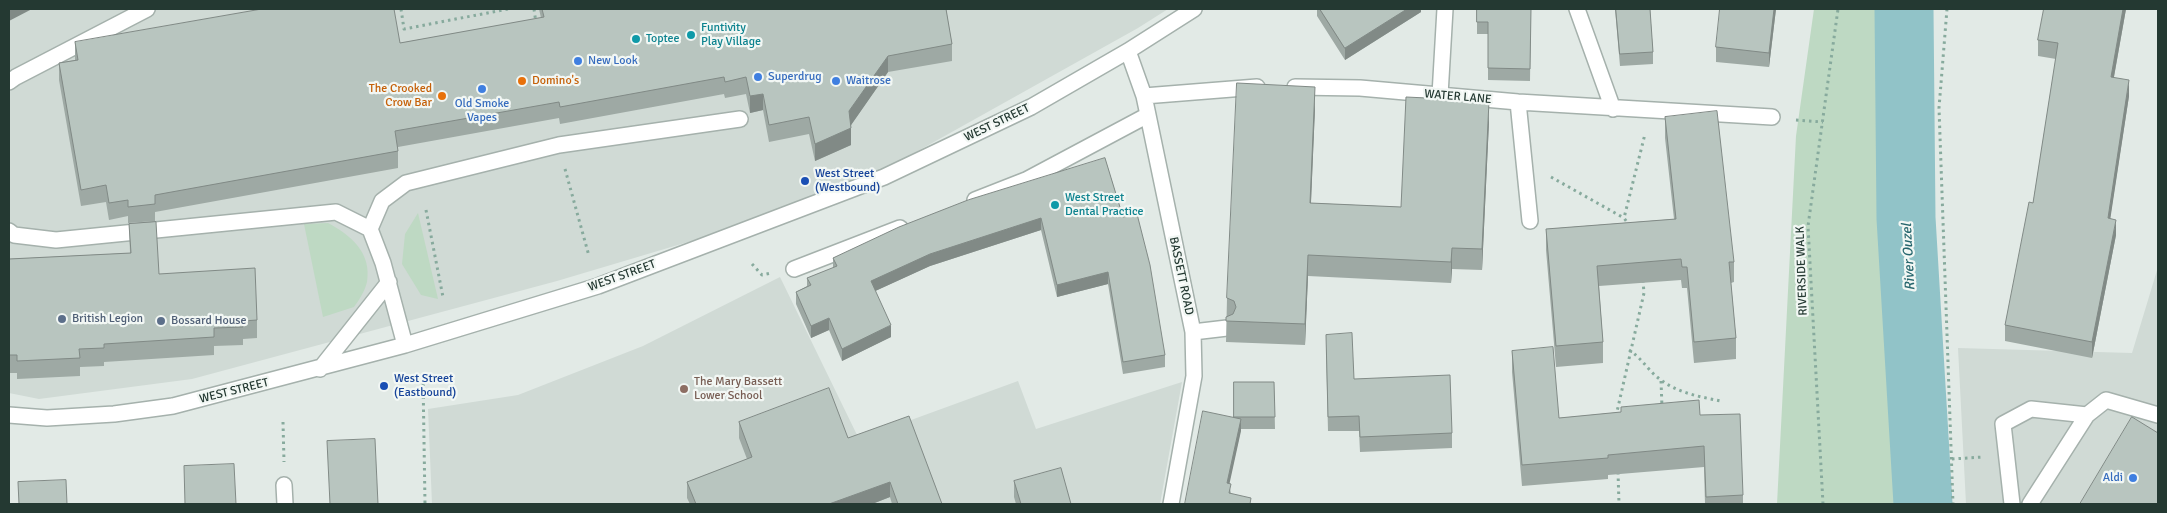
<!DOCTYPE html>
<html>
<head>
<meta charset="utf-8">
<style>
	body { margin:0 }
	#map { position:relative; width:2167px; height:513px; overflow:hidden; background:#e2eae6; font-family:Signika,sans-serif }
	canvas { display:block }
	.frame { position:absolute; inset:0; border:10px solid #243932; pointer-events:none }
</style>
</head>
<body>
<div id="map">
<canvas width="2167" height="513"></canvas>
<div class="frame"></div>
</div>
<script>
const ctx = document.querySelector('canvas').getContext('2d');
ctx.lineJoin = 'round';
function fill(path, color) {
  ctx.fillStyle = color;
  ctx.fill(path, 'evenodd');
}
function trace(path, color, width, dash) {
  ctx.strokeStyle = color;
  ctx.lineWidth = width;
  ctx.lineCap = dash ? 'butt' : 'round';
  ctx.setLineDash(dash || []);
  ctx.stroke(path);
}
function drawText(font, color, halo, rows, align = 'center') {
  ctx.font = font + ' Signika,sans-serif';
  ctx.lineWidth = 4.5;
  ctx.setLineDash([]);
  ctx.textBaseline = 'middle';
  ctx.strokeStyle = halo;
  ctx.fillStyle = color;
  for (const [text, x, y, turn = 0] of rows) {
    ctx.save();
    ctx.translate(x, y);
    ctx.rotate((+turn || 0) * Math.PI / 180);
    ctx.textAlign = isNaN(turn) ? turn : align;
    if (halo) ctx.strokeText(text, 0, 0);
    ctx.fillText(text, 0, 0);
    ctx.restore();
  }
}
const built = new Path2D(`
	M9,9h1159l-30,19 -256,143 -147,57 -178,53 -365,98 -153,20 -30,-6z
	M2158,267v237h-192l-8,-156 174,5z
	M780,277l79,162 159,-58 18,48 146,-47 -22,122h-728l-4,-95 90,-14 125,-49z`);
const green = new Path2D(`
	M1814,9h85l2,209 17,286h-141l19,-368z
	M418,213l20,86 -17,-4 -19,-31 3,-30z
	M328,223c22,12 44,29 39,59 -2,9 -8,18 -13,25l-31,10 -19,-93z`);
const river = new Path2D(`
	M1904,9l2,209 17,286`);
const path = new Path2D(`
	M401,9l3,20 104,-20
	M534,9l2,14
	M1947,9l-8,99 14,396
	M1796,120l27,2
	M565,169l24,87
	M1551,177l73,41
	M426,210l17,87
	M1630,226l-6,-8 21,-84
	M752,264l10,11 9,-2
	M1629,350c13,8 20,22 32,30 17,13 40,17 60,21
	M423,377l2,127
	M1661,381l1,26
	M1616,416l28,-123 -1,-12
	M283,422l1,40
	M1952,459l31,-2
	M1618,472l1,32
	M1823,504l-15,-278 30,-217`);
const minor = new Path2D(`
	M1577,9l36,100
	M1128,51l16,45 4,19 45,217 1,44 -23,128
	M9,82l7,-5 131,-68
	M1295,87l65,1 158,14 254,15
	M1440,95l5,-86
	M1144,96l113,-9
	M1518,102l12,119
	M975,200l51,-20 122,-65
	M370,229l12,-28 24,-18 153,-38 181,-26
	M9,231l5,4 42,5 280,-28 34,17 13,34 22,82
	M794,269l106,-41
	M1193,332l34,-4
	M320,369l69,-87
	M9,415l38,3 67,-4 59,-8 232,-61 193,-59 286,-109 147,-70 97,-56 66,-42
	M284,485l1,19
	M2012,504l-9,-80 28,-15 56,6
	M2030,504l57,-89 19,-15 52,15`);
const wall = new Path2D(`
	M539,9h407l6,35v17l-64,11 -37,53v20l-36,16 -6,-27 -40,8 -6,-32 -13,3 -4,-19 -21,4 -1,-4 -164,30 -1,-6 -161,29v21l-243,44v9l-27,2v-7l-19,4 -3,-18 -25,4 -22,-126v-17l16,-3v-18l325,1 141,-25z
	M1317,9h104v3l-76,48 -28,-44z
	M1477,9h54l-1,72 -42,-1v-46h-11z
	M1615,9h35l3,43v12l-33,2z
	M1776,9l-7,58 -53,-5v-15z
	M2044,9h82l-12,68 15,19 -19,122 6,17 -24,123 -87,-17v-16l28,-122 23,-144 -18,-3v-16z
	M1315,108l-4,95 90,4 88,-85 -7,148 -30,-1 -1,14 -143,-7 -3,69 -79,-3 1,-44z
	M1665,117l69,145v20l-3,1 5,55v21l-42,4 -7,-75h-5l-1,-8 -82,6 4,56v21l-47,4 -10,-117v-21l128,-10 -9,-81z
	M1105,158l60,197v12l-42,7 -15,-90 -51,13 -16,-67 -111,36 -55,25 16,46 -49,24 -13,-31 -18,8 -15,-34v-12l11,-6v-8l26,-10v-10z
	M129,224l30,50 98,46v18l-14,1v6l-29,1v9l-110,7v4l-24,1v9l-63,3v-6h-8v-114l121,-6z
	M1326,349l28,30 98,54v15l-92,4 -1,-21h-31z
	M1512,351l47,67 62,-6v-5l79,8 43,80v9h-38l-1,-37 -96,8v4l-86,7 -10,-114z
	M1274,382l1,47h-34l-12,54 2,11 20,10h-66l49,-87z
	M739,422l109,16 94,66h-50l-2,-7 -18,7h-182l-3,-6v-16l60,-23 -8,-21z
	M1014,481l57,23h-55l-2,-7z`);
const shadedWall = new Path2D(`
	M9,9h23l-23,12z
	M1407,9h14v3l-76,48v-12z
	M1774,9h2l-7,58v-14z
	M2123,9h3l-15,84v-16z
	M888,56v16l-39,56v-17z
	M2129,80v16l-21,138v-16z
	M1315,87v21l-5,116v-21z
	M763,94v16l-13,3v-17z
	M1489,101v21l-7,148v-21z
	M851,128v17l-36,16v-17z
	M1041,218v12l-111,36 -59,27v-12l59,-27z
	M2116,220v15l-24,123v-16z
	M1452,248v21l-1,14v-21z
	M1308,255v21l-3,69v-21z
	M1108,272v12l-51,13v-12z
	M829,318v12l-18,8v-12z
	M891,325v12l-49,24v-12z
	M1241,419v12l-14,64v-12z
	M890,482v15l-18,7h-43z`);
const building = new Path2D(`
	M262,9h132l6,34 144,-26 -2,-8h404l6,35 -64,12 -39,55 2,17 -36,16 -6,-27 -40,8 -6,-31 -13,2 -4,-19 -21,5 -1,-5 -164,30 -1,-5 -164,29 3,20 -243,44v9l-27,3v-7l-19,3 -3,-18 -25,5 -22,-127 19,-3 -3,-18z
	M1320,9h87l-62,39z
	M1477,9h54l-1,60 -42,-1v-46h-11z
	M1616,9h34l3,43 -33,2z
	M1720,9h54l-5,44 -53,-6z
	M2044,9h79l-12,68 18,3 -21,138 8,2 -24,122 -87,-17 24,-123 4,1 25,-160 -20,-3z
	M1237,83l78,4 -5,116 91,4 5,-110 83,4 -7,148 -30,-1 -1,14 -143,-7 -3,69 -79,-3v-4l7,-3 3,-7 -2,-6 -7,-3z
	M1717,111l17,151h-5l7,76 -42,4 -7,-75h-5l-1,-8 -84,7 6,76 -47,4 -10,-117 130,-10 -11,-102z
	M1105,158l18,59 14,-3 13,51 15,90 -42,7 -15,-90 -51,13 -16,-67 -111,36 -59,27 20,44 -49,24 -13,-31 -18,8 -15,-34 15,-7 -4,-7 30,-12 -4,-8 66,-31 69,-27z
	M156,222l3,52 96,-6 2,52 -14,1v6l-29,1v9l-110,7v4l-25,1 1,9 -63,3v-6h-8v-96l122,-6 -2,-29z
	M1352,333l2,46 96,-4 2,58 -92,4 -1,-21 -31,1 -2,-82z
	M1553,347l6,71 62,-6v-5l78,-7 1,15 40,-1 3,81 -37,2 -2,-51 -96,9v3l-86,7 -10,-114z
	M1234,382h40l1,35h-41z
	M829,388l19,50 61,-22 33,88h-44l-8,-22 -61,22h-133l-9,-22 65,-25 -13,-35z
	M1203,411l38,8 -14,64 4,1 -2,9 22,5 -1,6h-65z
	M2132,417l26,16v71h-78z
	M375,439l3,65h-48l-3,-63z
	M234,464l2,40h-51l-1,-38z
	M1061,468l10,36h-50l-7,-23z
	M66,480l1,24h-48l-1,-22z`);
const markers = [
	[691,35,5,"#0f9aa8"],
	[636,39,5,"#0f9aa8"],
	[578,61,5,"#3f7fe0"],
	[758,77,5,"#3f7fe0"],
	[522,81,5,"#e8710a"],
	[836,81,5,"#3f7fe0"],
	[482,89,5,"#3f7fe0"],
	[442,96,5,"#e8710a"],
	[805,181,5,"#1a4fb4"],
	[1055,205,5,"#0f9aa8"],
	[62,319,5,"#5c6f8a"],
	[161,321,5,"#5c6f8a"],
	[384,386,5,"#1a4fb4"],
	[684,389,5,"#8d6e63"],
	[2133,478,5,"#3f7fe0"]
];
const cultureNames = [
	["Funtivity",701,28],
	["Play Village",701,42],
	["Toptee",646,39],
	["West Street",1065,198],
	["Dental Practice",1065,212]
];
const shopNames = [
	["New Look",588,61],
	["Superdrug",768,77],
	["Waitrose",846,81],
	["Old Smoke",482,104,"center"],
	["Vapes",482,118,"center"],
	["Aldi",2123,478,"right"]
];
const foodNames = [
	["Domino's",532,81],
	["The Crooked",432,89,"right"],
	["Crow Bar",432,103,"right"]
];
const streetNames = [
	["WATER LANE",1458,97,5],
	["WEST STREET",997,123,-26],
	["RIVERSIDE WALK",1802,271,-92],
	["WEST STREET",622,276,-20],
	["BASSETT ROAD",1181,276,78],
	["WEST STREET",234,391,-14]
];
const transitNames = [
	["West Street",815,174],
	["(Westbound)",815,188],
	["West Street",394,379],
	["(Eastbound)",394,393]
];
const serviceNames = [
	["British Legion",72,319],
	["Bossard House",171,321]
];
const educationNames = [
	["The Mary Bassett",694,382],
	["Lower School",694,396]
];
const waterNames = [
	["River Ouzel",1909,257,-93]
];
fill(built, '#d0dad5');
fill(green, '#bed9c3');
trace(river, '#91c3c8', 59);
trace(minor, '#a5b1ac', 18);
trace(path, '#87aa9d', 3, [2.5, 4]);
trace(minor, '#fff', 15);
fill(wall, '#9ea9a4');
fill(shadedWall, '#818a86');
fill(building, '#b8c5bf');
trace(building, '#818a86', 1);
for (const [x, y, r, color] of markers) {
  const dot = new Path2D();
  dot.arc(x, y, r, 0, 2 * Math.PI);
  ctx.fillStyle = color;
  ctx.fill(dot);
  trace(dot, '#f2f7f4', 2);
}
drawText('12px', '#0d838f', '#f2f7f4', cultureNames, 'left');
drawText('12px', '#366cbe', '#f2f7f4', shopNames, 'left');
drawText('12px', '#c56008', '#f2f7f4', foodNames, 'left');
drawText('12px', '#243932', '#f2f7f4', streetNames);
drawText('12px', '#164399', '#f2f7f4', transitNames, 'left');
drawText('12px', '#4e5e75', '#f2f7f4', serviceNames, 'left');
drawText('12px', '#785e54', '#f2f7f4', educationNames, 'left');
drawText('italic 14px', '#26666d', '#f2f7f4', waterNames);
</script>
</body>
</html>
